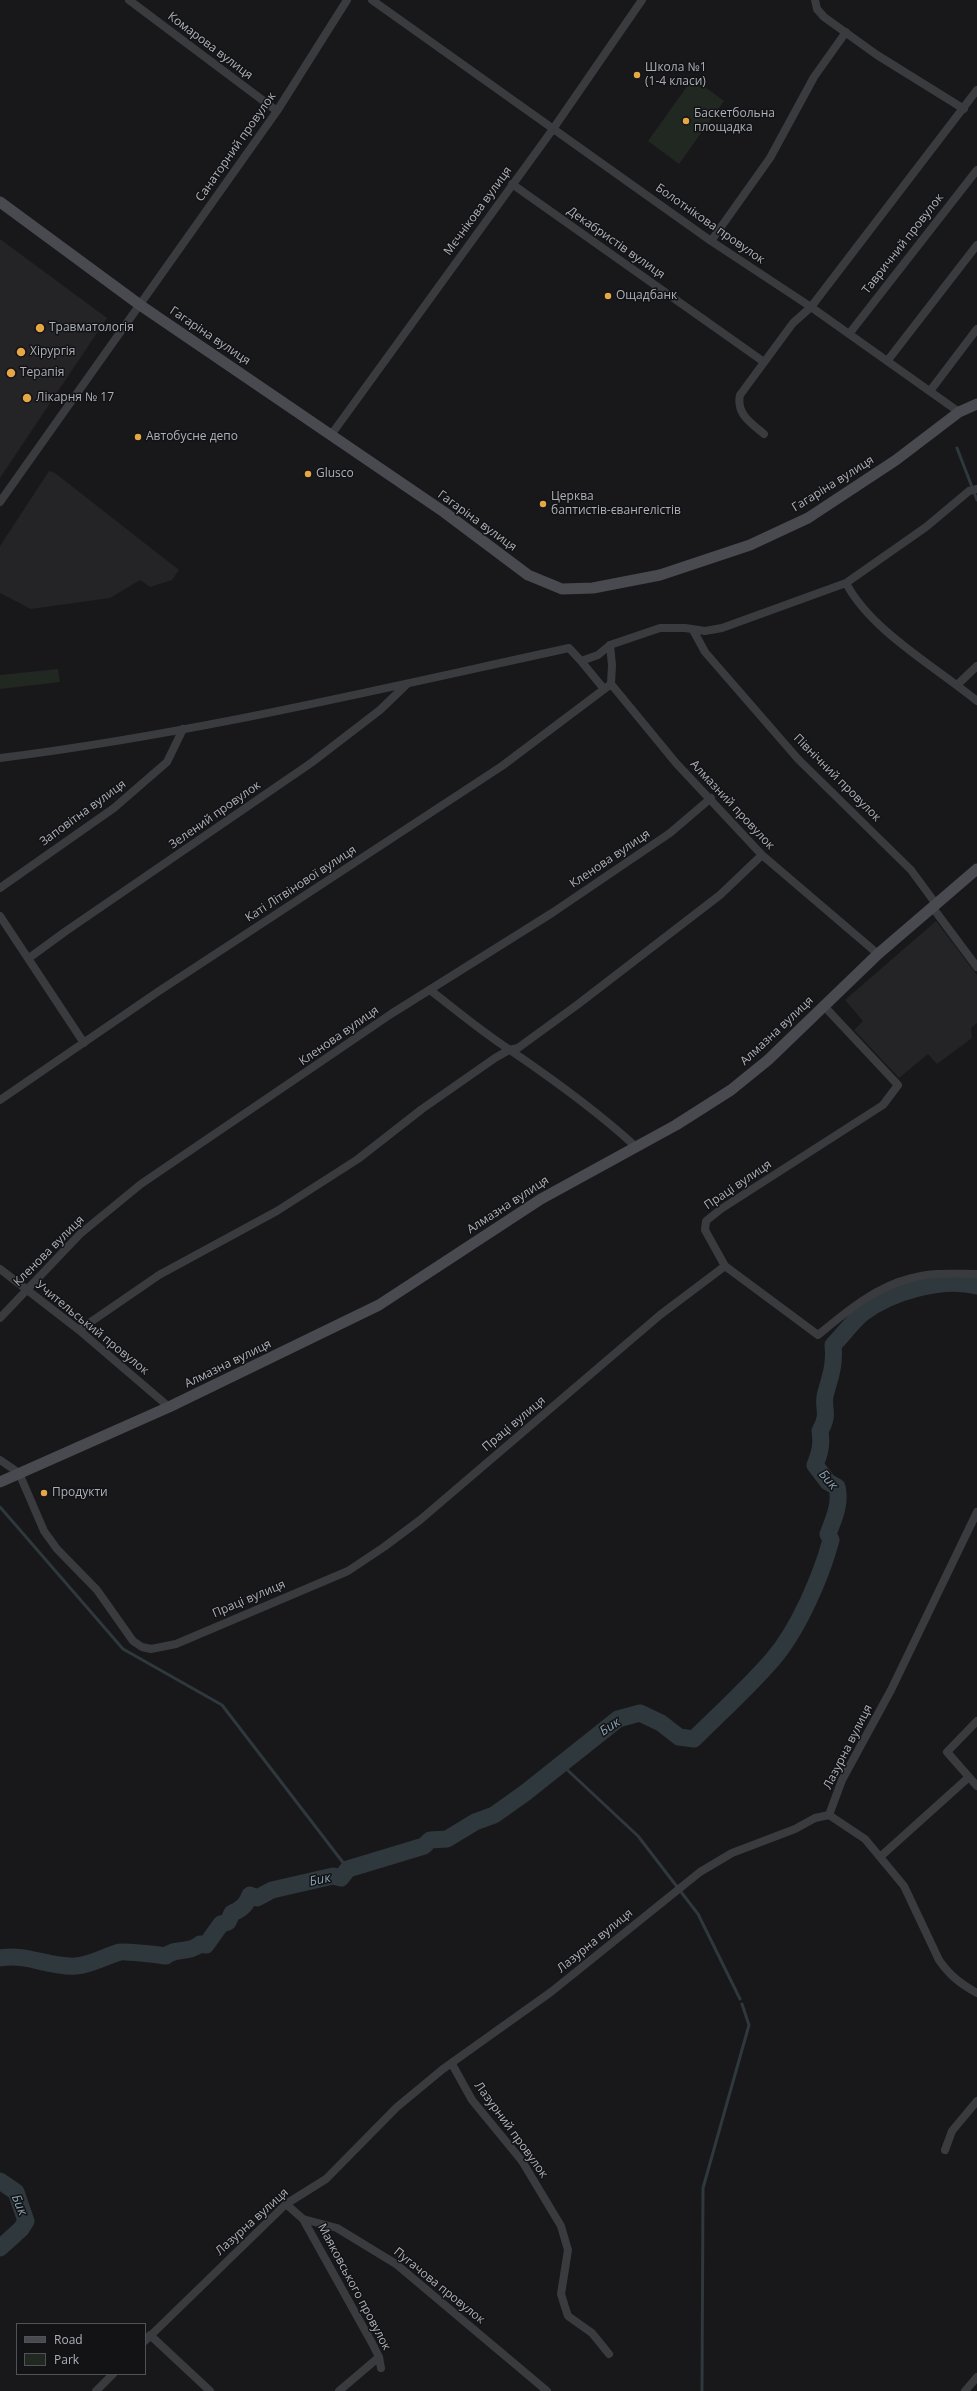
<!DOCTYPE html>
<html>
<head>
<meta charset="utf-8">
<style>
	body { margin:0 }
	#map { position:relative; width:977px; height:2391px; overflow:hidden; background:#18181a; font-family:"Open Sans",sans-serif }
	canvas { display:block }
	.legend { position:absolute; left:16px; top:2323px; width:130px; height:52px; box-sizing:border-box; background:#131315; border:1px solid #505257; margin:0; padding:5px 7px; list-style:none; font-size:12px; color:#acb0b9 }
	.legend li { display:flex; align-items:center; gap:8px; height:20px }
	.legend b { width:20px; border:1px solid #505257 }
</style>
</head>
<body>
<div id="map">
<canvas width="977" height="2391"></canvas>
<ul class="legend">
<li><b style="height:5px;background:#484a4f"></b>Road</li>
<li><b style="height:11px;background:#202821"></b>Park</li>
</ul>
</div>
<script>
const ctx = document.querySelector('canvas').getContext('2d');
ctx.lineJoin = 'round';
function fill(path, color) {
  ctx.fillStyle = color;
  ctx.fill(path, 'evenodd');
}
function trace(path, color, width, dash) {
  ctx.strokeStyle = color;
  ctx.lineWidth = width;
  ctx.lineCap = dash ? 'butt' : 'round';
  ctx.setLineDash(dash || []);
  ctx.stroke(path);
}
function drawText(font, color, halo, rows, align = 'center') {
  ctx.font = font + ' "Open Sans",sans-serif';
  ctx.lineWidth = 3;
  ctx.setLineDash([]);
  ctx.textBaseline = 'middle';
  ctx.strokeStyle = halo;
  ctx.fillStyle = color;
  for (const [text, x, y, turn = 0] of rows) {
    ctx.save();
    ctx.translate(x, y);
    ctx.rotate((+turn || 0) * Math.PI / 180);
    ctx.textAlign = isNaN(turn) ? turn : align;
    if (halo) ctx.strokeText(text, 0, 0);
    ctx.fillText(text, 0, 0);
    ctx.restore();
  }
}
const built = new Path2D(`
	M0,239l107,79 -107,160z
	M49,471l6,2 124,97 -7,10 -22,7 -10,-7 -30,18 -79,11 -31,-16v-47z
	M936,921l41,54v48l-6,5 1,10 -35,26 -9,-10 -29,24 -45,-48 9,-9 -18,-21z`);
const green = new Path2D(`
	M693,78l31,23 -45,63 -31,-23z
	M58,669l2,13 -60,7v-14z`);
const stream = new Path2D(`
	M957,448l20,52
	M0,1507l123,142 99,56 126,164
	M561,1764l77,72 60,78 42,85
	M702,2391l1,-203 46,-163 -7,-21`);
const river = new Path2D(`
	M0,1958c26,-5 51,10 76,8 16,-1 29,-10 44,-14 4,-1 40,3 46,4 10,-9 23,-2 34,-12l6,1 15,-21 7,-2 4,-9c9,-3 15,-9 18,-18l7,3 15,-8 61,-14 8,2 7,-9 76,-23 6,-6 17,-1 28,-17 19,-7 31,-22 93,-74 22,-6 21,10 18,14 15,2c26,-26 55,-52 79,-80 25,-29 48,-82 58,-119l-3,-6c6,-16 13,-30 9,-47l-9,-5 -13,-17c5,-12 7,-21 5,-34 11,-19 1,-23 6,-39 5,-17 9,-29 7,-47 10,-10 19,-23 30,-32 28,-21 79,-36 114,-27
	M0,2181l16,11 10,29 -5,8 -21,19`);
const street = new Path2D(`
	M129,0l148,111
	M372,0l339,241 100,66 166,-217
	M815,0l2,9 7,8 53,38 87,54
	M512,184l252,178
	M711,241l59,-83 44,-81 32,-45
	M849,334l128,-164
	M888,360l89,-115
	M930,391l47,-62
	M764,434c-13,-11 -28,-20 -24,-39l53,-72 18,-16 148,105
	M331,435l222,-306 89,-129
	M0,502l277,-391 70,-111
	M846,583c25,48 90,84 131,118
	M693,630l12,22 93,107 113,111 25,34
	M610,645l2,20 -1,19 65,79 86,92 116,99
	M581,661l23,28
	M957,685l20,-19
	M0,758c192,-24 380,-69 569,-110l12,13 17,-6 12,-10 50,-17h25l20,3 17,-3 124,-45 80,-56 43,-36 8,-2
	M0,888l114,-80 53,-46 16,-33
	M933,908l44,59
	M0,916l84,127
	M29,958l37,-27 245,-168 69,-53 27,-26
	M430,990c26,20 52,42 80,60 44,30 86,60 125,96
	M0,1100l159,-109 343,-225 109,-82
	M725,1266l93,69c28,-23 57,-48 94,-57 20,-6 44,-4 65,-4
	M0,1269l79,61 90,77
	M0,1318l80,-84 61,-50 250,-170 161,-101 118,-80 41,-35
	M79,1330l80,-55 118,-64 81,-52 64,-50 73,-51 14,-8 9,-2 59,-43 143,-110 42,-40
	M0,1460l19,13 25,58 13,18 40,41 36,51 9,6 9,2 25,-5 172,-73 36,-24 36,-27 240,-205 65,-49 -20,-36 1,-9 15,-12 162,-104 15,-20 -75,-80
	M977,1721l-30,31 30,34
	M829,1815l36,24 39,47 35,74c11,16 22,24 38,33
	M880,1857l89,-80
	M452,2064l20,36 50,61 39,65 7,24 -7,44 4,13 3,9 24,17 17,21
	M945,2150l7,-19 25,-30
	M286,2204l17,15 34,9 59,36 151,127
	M303,2219l69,124 7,14 2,11
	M150,2335l60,56
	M145,2341l141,-137 40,-25 71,-72 46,-38 108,-77 149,-120 32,-19 63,-24 20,-11 14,-3 13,-35 49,-90 86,-178
	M96,2391l17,-17
	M339,2391l40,-34
	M965,2391l12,-14`);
const secondary = new Path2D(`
	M0,202l140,103 304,207 84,63 34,14 31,-1 67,-13 90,-30 58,-27 88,-58 63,-48 18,-8
	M0,1482l169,-75 210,-102 162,-106 135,-74 55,-35 37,-30 110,-106 99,-85`);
const markers = [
	[637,75,4,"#e5a745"],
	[686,121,4,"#e5a745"],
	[608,296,4,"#e5a745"],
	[40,328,5,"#e5a745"],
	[21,352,5,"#e5a745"],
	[11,373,5,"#e5a745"],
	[27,398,5,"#e5a745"],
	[138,437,4,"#e5a745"],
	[308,474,4,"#e5a745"],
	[543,504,4,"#e5a745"],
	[44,1493,4,"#e5a745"]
];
const streetNames = [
	["Комарова вулиця",210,46,37],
	["Санаторний провулок",236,147,-55],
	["Мєчнікова вулиця",478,211,-54],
	["Болотнікова провулок",710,224,35],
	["Декабристів вулиця",616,243,35],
	["Тавричний провулок",903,244,-52],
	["Гагаріна вулиця",210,336,34],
	["Гагаріна вулиця",833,484,-32],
	["Гагаріна вулиця",477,521,36],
	["Північний провулок",837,778,45],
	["Алмазний провулок",732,805,47],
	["Заповітна вулиця",83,813,-36],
	["Зелений провулок",215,815,-35],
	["Кленова вулиця",610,859,-34],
	["Каті Літвінової вулиця",301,884,-33],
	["Алмазна вулиця",777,1031,-43],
	["Кленова вулиця",339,1036,-35],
	["Праці вулиця",738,1185,-34],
	["Алмазна вулиця",508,1205,-33],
	["Кленова вулиця",49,1251,-45],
	["Учительський провулок",92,1328,39],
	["Алмазна вулиця",228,1364,-26],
	["Праці вулиця",514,1424,-40],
	["Праці вулиця",249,1599,-23],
	["Лазурна вулиця",848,1747,-63],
	["Лазурна вулиця",595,1941,-39],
	["Лазурний провулок",511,2130,54],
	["Лазурна вулиця",252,2222,-42],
	["Пугачова провулок",439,2286,39],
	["Маяковського провулок",354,2287,62]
];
const poiNames = [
	["Школа №1",645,68],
	["(1-4 класи)",645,82],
	["Баскетбольна",694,114],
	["площадка",694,128],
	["Ощадбанк",616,296],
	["Травматологія",49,328],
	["Хірургія",30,352],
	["Терапія",20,373],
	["Лікарня № 17",36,398],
	["Автобусне депо",146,437],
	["Glusco",316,474],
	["Церква",551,497],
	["баптистів-євангелістів",551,511],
	["Продукти",52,1493]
];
const waterNames = [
	["Бик",828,1480,49],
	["Бик",610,1727,-34],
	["Бик",320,1880,-11],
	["Бик",19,2205,67]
];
fill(built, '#242427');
fill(green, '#202821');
trace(stream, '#2f383d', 3);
trace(river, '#2f383d', 17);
trace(street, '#3a3b3f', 8);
trace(secondary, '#484a4f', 11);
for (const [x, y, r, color] of markers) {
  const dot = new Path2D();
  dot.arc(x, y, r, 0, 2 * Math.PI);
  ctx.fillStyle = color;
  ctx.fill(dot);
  trace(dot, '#131315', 1.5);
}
drawText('12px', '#acb0b9', '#131315', streetNames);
drawText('12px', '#acb0b9', '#131315', poiNames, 'left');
drawText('italic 13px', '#859fb1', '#131315', waterNames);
</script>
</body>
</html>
